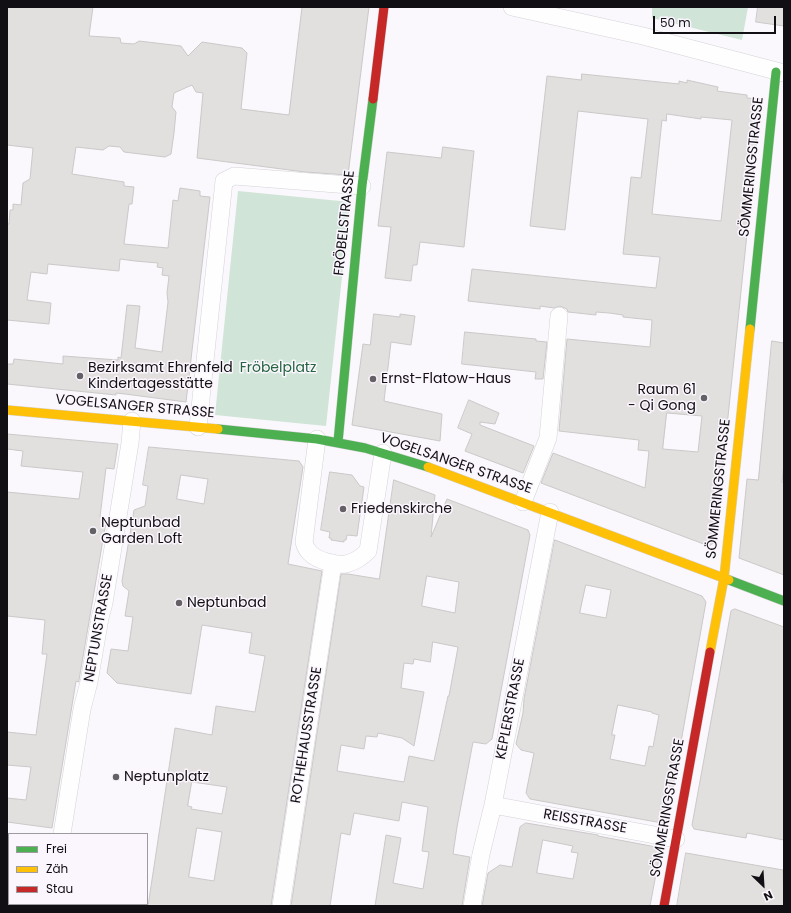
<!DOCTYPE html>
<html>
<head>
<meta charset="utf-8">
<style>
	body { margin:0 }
	#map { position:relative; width:791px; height:913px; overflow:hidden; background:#faf8fc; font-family:Poppins,sans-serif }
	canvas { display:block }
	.frame { position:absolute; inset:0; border:8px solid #110f13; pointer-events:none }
	.legend { position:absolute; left:8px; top:833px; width:140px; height:72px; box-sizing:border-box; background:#fbf6fe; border:1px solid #9d9aa0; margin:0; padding:5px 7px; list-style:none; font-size:12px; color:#110f13 }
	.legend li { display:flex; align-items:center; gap:8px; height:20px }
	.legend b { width:20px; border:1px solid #9d9aa0 }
	.north { position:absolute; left:743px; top:865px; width:40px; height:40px; -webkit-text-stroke:3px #fbf6fe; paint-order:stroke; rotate:155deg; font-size:11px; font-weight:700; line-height:16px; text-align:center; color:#110f13 }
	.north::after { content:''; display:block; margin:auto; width:14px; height:18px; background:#110f13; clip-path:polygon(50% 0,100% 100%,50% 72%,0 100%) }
	.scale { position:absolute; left:653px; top:16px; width:123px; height:18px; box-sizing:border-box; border:2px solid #110f13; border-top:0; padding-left:5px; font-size:12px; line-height:14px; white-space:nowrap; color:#110f13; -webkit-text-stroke:3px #fbf6fe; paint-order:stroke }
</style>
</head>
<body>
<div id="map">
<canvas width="791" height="913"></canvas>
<div class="frame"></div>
<ul class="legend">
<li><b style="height:5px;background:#4caf50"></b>Frei</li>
<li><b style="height:5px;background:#ffc107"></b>Zäh</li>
<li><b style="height:5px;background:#c62828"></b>Stau</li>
</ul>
<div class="north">N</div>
<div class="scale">50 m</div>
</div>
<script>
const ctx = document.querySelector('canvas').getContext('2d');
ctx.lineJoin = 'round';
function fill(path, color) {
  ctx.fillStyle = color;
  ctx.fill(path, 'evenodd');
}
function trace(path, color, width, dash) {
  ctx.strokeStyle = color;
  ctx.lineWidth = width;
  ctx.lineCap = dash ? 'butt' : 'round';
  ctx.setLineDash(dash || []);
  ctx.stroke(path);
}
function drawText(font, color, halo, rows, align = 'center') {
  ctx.font = font + ' Poppins,sans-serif';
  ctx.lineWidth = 3;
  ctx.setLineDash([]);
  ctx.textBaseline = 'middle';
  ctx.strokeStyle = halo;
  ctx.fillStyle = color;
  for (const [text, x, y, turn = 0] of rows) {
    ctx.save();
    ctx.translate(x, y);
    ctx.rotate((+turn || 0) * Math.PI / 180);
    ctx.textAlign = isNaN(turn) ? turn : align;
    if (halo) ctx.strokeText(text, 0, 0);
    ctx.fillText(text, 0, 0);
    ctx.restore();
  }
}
const green = new Path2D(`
	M652,7h96l-6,33 -90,-22z
	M238,191l112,11 -24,224 -111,-11z`);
const building = new Path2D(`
	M7,7h86l-4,29 31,2 1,5 13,1 5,-3 42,5 7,10 14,-14 40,6 5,5 -6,56 48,6 13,-108h67l-21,168 -43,-3 -108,-14 6,-65 -7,-1 -4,-7 -18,8 -2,14 4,5 -2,21 -3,21 -6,3 -41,-5 -4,-5 -11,-1 -6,4 -27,-3 -4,27 52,8v4l10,1 -2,17h-3l-5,40 44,4 5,-48 5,1 2,-13 20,3v5l10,1 -24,205 -61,-8 -9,-1v2l-109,-11v-20h6l1,-5 49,5v-8l55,4v-3l3,1 6,-53 13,1 -5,42 27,4 6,-50 -1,-9 2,-17 -7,-1 1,-7 -6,-1 1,-4 -23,-2 -15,-2 -1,12 -71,-7 -1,10 -16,-2 -4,28 24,3 -2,21 -42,-4v-96h2l1,-14h3v-6l8,1 2,-22 7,-4 3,-31 -26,-3z
	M758,7h26v19l-28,-4z
	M582,74l97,10v-3l8,2v-3l31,7 -1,4 30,4v3l14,1 -46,443 -6,4 -168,-63 12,-30 92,35 4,-37 -11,-1 1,-10 -80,-9 8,-92 83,8 2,-27 -29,-3v-2l-14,-2 -13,-1v3l-28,-3 -1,-3 -7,-3 -6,2 -14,-2v3l-72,-8 4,-32 184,19 4,-31 -37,-3 8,-77 10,1 7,-59 -70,-8 -13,119 -35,-4 17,-150 34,4zM667,114l34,5v-2l31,3 -11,101 -69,-7 10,-94 4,1zM667,413l35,3 -4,36 -35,-3z
	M443,147l31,4 -10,96 -44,-5 -3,23h-4l-2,16 -26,-3 6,-51 -13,-1 9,-74 54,6z
	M374,314l26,3v-3l15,2 -4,29 -20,-3 -7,59 58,13 -2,27 -88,-16 11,-81 7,1z
	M465,332l71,7v2l11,1 -4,37h-8l1,-7 -74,-8z
	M772,341l12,2v120l-2,19 2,1v92l-45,-17 8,-79 11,1z
	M469,400l30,13 -4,11 -15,-2v3l54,21 -11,27 -58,-22 7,-17 -14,-6z
	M7,434l111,10 -4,25 -8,-1 -6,49h4v4h2l-1,7 -26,152v2l-3,-1 -24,147 -45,-6v-24l19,2 5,-33 -24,-2v-33l29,3 11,-81h-5l3,-34 -38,-4v-124l72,7 4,-27 -62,-6 2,-15 -16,-2z
	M149,447l150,14 4,6 -15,97 34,7 -51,335h-123l27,-178 37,7 4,-29 39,6 10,-56 -16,-3 3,-20 -50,-8 -11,69 -74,-11 -10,-10 4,-24 17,2 5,-34 -8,-1 4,-25 -6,-5 -1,-5 12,-71 11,-4 3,-20 -5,-1zM181,475l27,4 -4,25 -27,-5zM192,782l35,5 -5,27 -31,-5 1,-2 -4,-1zM197,828l25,4 -8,49 -25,-4z
	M330,472l22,3 8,11 4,1 -7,49 -10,-1 -1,5h-2v2l-13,-2v-2h-2l1,-6 -9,-2z
	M394,480l41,15 -4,42 16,-38 81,31 2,5 -38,204 -6,5 -13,-2 -16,85 -4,27 17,3 -8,49h-87l11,-71 15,3 -8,45 30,6 6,-37 -7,-1 6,-44 -26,-5 -3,19 -45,-8 -4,22 -9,-2 -11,73h-39l50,-332h7l31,5zM427,576l32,6 -4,31 -33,-7zM433,642l25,5 -9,49h-1l-14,65 -25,-5 -5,26 -67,-11 4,-26 23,4 2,-13 11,1 1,-4 24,5 12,8 10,-54 -23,-4 3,-25 9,1 1,-5 16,3z
	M555,540l147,56 4,6 -35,196 -1,-1 -4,23 -4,3 -132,-24 -4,-6 8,-40 -13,-3 -5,-6 7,-31 1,-14zM586,585l25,5 -5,28 -26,-5zM618,705l34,7v1l7,2 -6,32 -4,-1 -4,20 -35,-7 5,-24h-3z
	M735,609l49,18v213l-37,-7 -1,5 -52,-9 -2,-4 39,-214z
	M526,823l72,12v1l58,11 4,6 -10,53h-168l6,-33 12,-8 12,2 8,-40zM543,840l30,6 -2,6 7,1 -5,26 -36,-6z
	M686,853l97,17 1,36h-107z`);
const street = new Path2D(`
	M512,7l131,29 141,37
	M198,427l26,-246 10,-5 128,10
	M317,439l-13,103c1,4 3,8 6,11 8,8 25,12 36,11 8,-2 16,-7 22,-13l15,-98
	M523,502l25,-64 11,-122
	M493,805l183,34
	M62,834l20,-125 7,-27 11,-64 4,-15 26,-160 2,-22
	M98,904l1,2
	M281,906l52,-343
	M472,906l9,-52 12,-49 57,-293`);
const fast = new Path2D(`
	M750,329l26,-257
	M218,429l99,10 48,9 63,19
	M338,442l24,-256 11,-87
	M729,580l55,21`);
const slow = new Path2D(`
	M7,410l211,19
	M428,467l301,113
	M710,652l14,-74 26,-249`);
const jam = new Path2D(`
	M373,99l11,-92
	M664,906l46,-254`);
const markers = [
	[80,376,4,"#636165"],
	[373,379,4,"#636165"],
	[704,398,4,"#636165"],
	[343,509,4,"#636165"],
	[93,531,4,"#636165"],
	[179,603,4,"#636165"],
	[116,777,4,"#636165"]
];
const streetNames = [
	["SÖMMERINGSTRASSE",752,167,-84],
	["FRÖBELSTRASSE",345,223,-84],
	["VOGELSANGER STRASSE",135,407,5],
	["VOGELSANGER STRASSE",456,464,19],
	["SÖMMERINGSTRASSE",719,489,-84],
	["NEPTUNSTRASSE",99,628,-80],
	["KEPLERSTRASSE",511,709,-79],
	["ROTHEHAUSSTRASSE",307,735,-81],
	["SÖMMERINGSTRASSE",668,808,-80],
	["REISSTRASSE",585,822,10]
];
const poiNames = [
	["Bezirksamt Ehrenfeld",88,368],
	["Kindertagesstätte",88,384],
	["Ernst-Flatow-Haus",381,379],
	["Raum 61",696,390,"right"],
	["- Qi Gong",696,406,"right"],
	["Friedenskirche",351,509],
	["Neptunbad",101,523],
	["Garden Loft",101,539],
	["Neptunbad",187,603],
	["Neptunplatz",124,777]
];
const parkNames = [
	["Fröbelplatz",278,368]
];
fill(green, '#d0e4d8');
fill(building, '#e2dfdf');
trace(building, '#cbc8c8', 1);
trace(street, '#d5d2d6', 18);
trace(fast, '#d5d2d6', 10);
trace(slow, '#d5d2d6', 10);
trace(jam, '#d5d2d6', 10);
trace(street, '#fefeff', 17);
trace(fast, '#4caf50', 9);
trace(slow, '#ffc107', 9);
trace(jam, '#c62828', 9);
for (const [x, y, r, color] of markers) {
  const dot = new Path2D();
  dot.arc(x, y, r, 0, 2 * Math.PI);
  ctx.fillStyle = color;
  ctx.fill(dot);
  trace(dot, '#fbf6fe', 1.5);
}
drawText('14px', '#110f13', '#fbf6fe', streetNames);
drawText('14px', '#110f13', '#fbf6fe', poiNames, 'left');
drawText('14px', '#256440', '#fbf6fe', parkNames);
</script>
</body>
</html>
